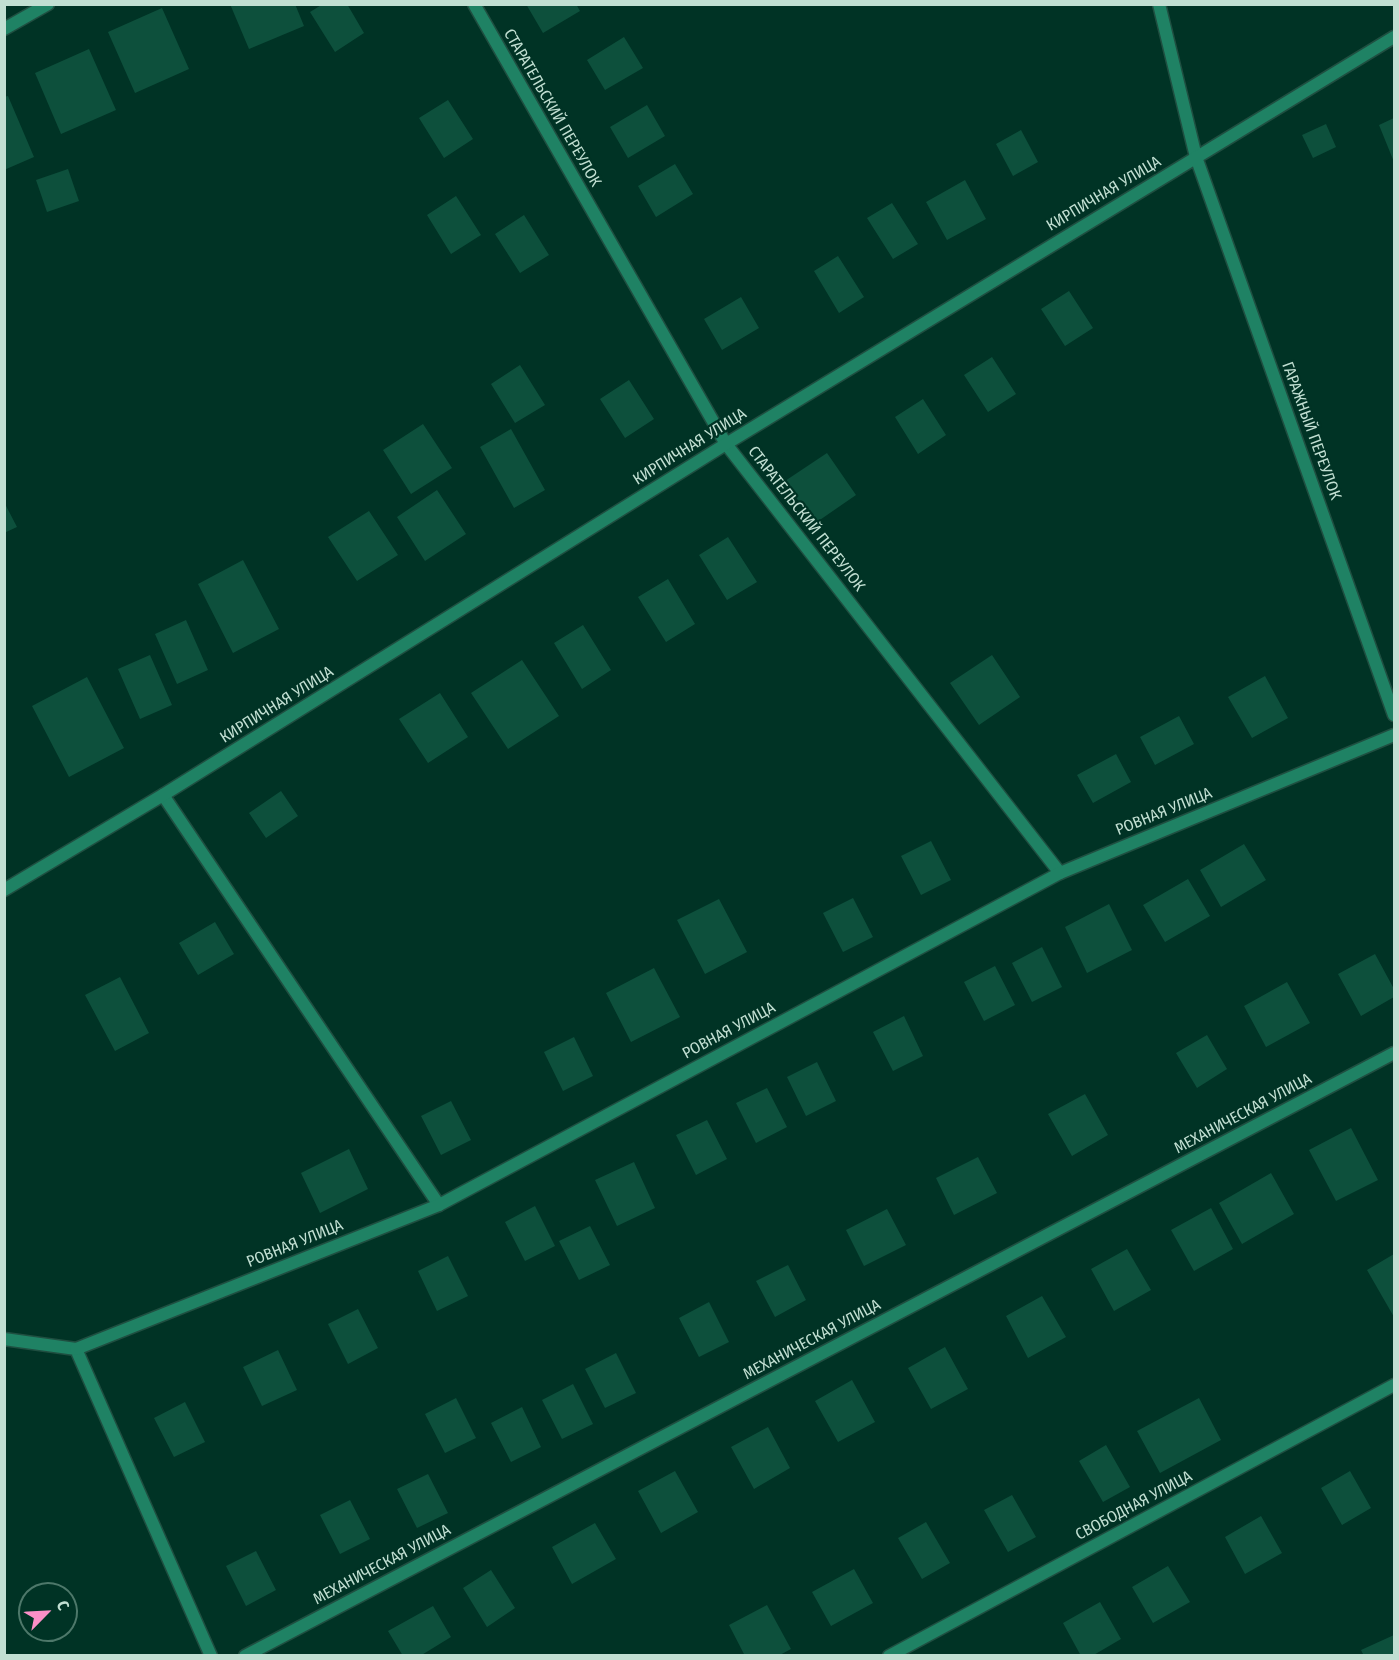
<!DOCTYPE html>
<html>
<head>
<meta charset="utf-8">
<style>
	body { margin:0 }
	#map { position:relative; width:1399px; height:1660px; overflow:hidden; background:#003325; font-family:"Fira Sans Condensed",sans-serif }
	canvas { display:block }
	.frame { position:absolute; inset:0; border:6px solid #c1dfd2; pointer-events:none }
	.north { position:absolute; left:18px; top:1582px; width:60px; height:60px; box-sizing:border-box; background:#003325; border:2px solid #4d786a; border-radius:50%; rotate:66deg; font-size:16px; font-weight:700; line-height:24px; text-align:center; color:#c1dfd2 }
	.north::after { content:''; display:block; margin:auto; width:21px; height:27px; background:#fa8fc7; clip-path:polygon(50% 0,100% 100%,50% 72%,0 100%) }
</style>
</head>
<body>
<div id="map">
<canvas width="1399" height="1660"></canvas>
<div class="frame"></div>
<div class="north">С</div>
</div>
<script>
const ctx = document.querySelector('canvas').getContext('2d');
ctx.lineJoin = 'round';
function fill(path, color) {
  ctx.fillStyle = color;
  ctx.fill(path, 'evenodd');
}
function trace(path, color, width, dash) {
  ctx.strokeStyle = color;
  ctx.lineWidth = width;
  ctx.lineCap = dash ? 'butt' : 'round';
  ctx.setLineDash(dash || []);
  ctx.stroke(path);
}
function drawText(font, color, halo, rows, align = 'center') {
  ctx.font = font + ' "Fira Sans Condensed",sans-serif';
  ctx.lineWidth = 4.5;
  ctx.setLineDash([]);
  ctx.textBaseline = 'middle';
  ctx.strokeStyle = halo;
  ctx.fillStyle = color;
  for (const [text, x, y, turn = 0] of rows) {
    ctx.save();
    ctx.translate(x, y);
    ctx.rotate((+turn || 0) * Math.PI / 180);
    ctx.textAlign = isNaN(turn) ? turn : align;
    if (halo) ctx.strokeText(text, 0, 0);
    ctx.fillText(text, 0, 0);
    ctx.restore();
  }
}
const building = new Path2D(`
	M230,4h65l9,22 -55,23z
	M323,4h24l17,29 -29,19 -25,-40z
	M526,4h50l4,7 -37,22z
	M162,8l27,61 -54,24 -27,-61z
	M624,37l19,31 -38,22 -18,-30z
	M89,49l27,61 -55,24 -26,-61z
	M8,96l26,61 -30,13v-73z
	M448,100l25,39 -29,19 -25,-40z
	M647,105l18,31 -37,22 -18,-31z
	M1394,118v44l-15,-37z
	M1326,124l10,23 -23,11 -11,-23z
	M1021,130l17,32 -25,14 -17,-32z
	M675,164l18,30 -37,23 -18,-31z
	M68,169l11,32 -32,11 -11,-32z
	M965,180l21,39 -39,21 -21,-38z
	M456,196l25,39 -30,19 -24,-39z
	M892,203l26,41 -25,15 -26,-41z
	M524,215l25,40 -29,18 -25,-39z
	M838,256l26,41 -25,16 -25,-42z
	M1069,291l24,37 -28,18 -24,-37z
	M741,297l18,31 -37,22 -18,-31z
	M992,357l24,37 -28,18 -24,-37z
	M520,365l25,40 -30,18 -24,-39z
	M629,380l25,39 -29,19 -25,-39z
	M923,399l23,36 -28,19 -23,-37z
	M423,424l29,44 -41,26 -28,-44z
	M511,429l34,61 -31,18 -34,-61z
	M827,453l29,42 -42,29 -29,-43z
	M437,490l29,44 -41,27 -28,-44z
	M4,502l13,25 -13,6z
	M369,511l29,44 -41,26 -29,-44z
	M728,537l29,45 -30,18 -28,-45z
	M243,560l36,69 -46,24 -35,-69z
	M668,579l27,45 -29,18 -28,-45z
	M186,620l22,50 -31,14 -22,-50z
	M583,625l28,45 -29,19 -28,-46z
	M150,655l22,50 -32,14 -22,-50z
	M992,655l28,42 -41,28 -29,-42z
	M522,660l37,56 -51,33 -37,-56z
	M1265,676l23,42 -36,20 -24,-41z
	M87,677l37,71 -55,29 -37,-71z
	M440,693l28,44 -40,26 -29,-44z
	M1179,716l15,28 -39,21 -15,-28z
	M1116,754l15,28 -38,21 -16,-28z
	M281,791l17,25 -32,22 -17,-25z
	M931,841l20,39 -30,15 -20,-39z
	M1244,844l22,36 -45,27 -21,-37z
	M1188,879l22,37 -45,26 -22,-37z
	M853,898l20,39 -30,15 -20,-39z
	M719,899l28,53 -42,22 -28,-54z
	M1109,904l23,46 -45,23 -22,-46z
	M215,922l19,32 -36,21 -19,-32z
	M1042,947l20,40 -30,15 -20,-39z
	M1375,954l19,35v8l-33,19 -23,-42z
	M995,966l20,39 -31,16 -20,-39z
	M654,968l26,49 -49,25 -25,-49z
	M120,977l29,56 -34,18 -30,-56z
	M1287,982l23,41 -44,24 -22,-41z
	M904,1016l19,40 -30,15 -20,-39z
	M1207,1035l20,34 -30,19 -21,-35z
	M574,1037l19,39 -30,15 -19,-39z
	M817,1062l19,39 -30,15 -19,-39z
	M767,1088l20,39 -31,16 -20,-40z
	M1085,1094l23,41 -36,21 -24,-42z
	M451,1101l20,39 -30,15 -20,-39z
	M707,1120l20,39 -31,16 -20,-40z
	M1351,1128l27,52 -42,21 -27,-51z
	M349,1149l19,40 -48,24 -19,-40z
	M978,1157l19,36 -43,22 -18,-37z
	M634,1162l21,46 -38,18 -22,-46z
	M1271,1173l23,41 -52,30 -23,-41z
	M535,1206l20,40 -30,15 -20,-39z
	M1211,1208l22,41 -39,22 -23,-41z
	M887,1209l19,36 -42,21 -18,-36z
	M590,1226l20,39 -31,15 -20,-39z
	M1127,1249l24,41 -37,21 -23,-42z
	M1394,1254v63l-27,-47z
	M448,1256l20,40 -31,15 -19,-40z
	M788,1265l18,35 -31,17 -19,-36z
	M1042,1296l24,41 -38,21 -22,-42z
	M709,1302l20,40 -30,15 -20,-39z
	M358,1309l20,39 -30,16 -20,-40z
	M945,1347l23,42 -37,20 -23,-41z
	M278,1350l19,40 -35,16 -19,-39z
	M616,1353l20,40 -31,15 -20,-39z
	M852,1380l23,42 -37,20 -23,-41z
	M573,1384l20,40 -31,15 -20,-39z
	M456,1398l20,40 -31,15 -20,-39z
	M1199,1398l22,42 -61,33 -23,-42z
	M185,1402l20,40 -31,15 -20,-39z
	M522,1407l19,40 -30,15 -20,-39z
	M768,1427l22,41 -36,21 -23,-42z
	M1106,1445l24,42 -27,15 -24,-41z
	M675,1471l23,41 -37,21 -23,-42z
	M1350,1471l21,37 -29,17 -21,-37z
	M428,1474l20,39 -31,15 -20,-39z
	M1012,1495l24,42 -28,15 -24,-42z
	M350,1500l20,39 -30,15 -20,-39z
	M1261,1516l21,37 -37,21 -20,-37z
	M926,1522l24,41 -28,16 -24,-41z
	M595,1523l21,36 -44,25 -20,-37z
	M256,1551l20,39 -30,16 -20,-40z
	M1168,1566l22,36 -37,21 -21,-36z
	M854,1569l19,34 -42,23 -19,-34z
	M491,1570l24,38 -28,19 -24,-39z
	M1100,1602l21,37 -29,17h-11l-18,-33z
	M767,1605l24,44 -13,7h-33l-16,-31z
	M433,1606l18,31 -31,19h-17l-15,-25z
	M1394,1635v21h-30l-3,-6z`);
const lane = new Path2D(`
	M474,4l252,440 334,429
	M1159,4l37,153
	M163,795l276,410
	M4,1339l72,10 135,307`);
const street = new Path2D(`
	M4,29l44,-25
	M1196,157l198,558
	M4,890l159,-95 563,-351 668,-407
	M76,1349l363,-144 621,-332 334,-138
	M245,1656l1149,-603
	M889,1656l505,-271`);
const streetNames = [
	["СТАРАТЕЛЬСКИЙ ПЕРЕУЛОК",552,108,60],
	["КИРПИЧНАЯ УЛИЦА",1104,194,-31],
	["ГАРАЖНЫЙ ПЕРЕУЛОК",1311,431,70],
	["КИРПИЧНАЯ УЛИЦА",690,447,-32],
	["СТАРАТЕЛЬСКИЙ ПЕРЕУЛОК",806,519,52],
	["КИРПИЧНАЯ УЛИЦА",277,705,-32],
	["РОВНАЯ УЛИЦА",1164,812,-22],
	["РОВНАЯ УЛИЦА",729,1031,-28],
	["МЕХАНИЧЕСКАЯ УЛИЦА",1243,1114,-28],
	["РОВНАЯ УЛИЦА",295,1244,-22],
	["МЕХАНИЧЕСКАЯ УЛИЦА",812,1340,-28],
	["СВОБОДНАЯ УЛИЦА",1134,1506,-28],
	["МЕХАНИЧЕСКАЯ УЛИЦА",382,1565,-28]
];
fill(building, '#0d503c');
trace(lane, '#1f4f41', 15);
trace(street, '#1f4f41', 15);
trace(lane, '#1f8264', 12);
trace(street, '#1f8264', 12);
drawText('16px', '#c1dfd2', '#003325', streetNames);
</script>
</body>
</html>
